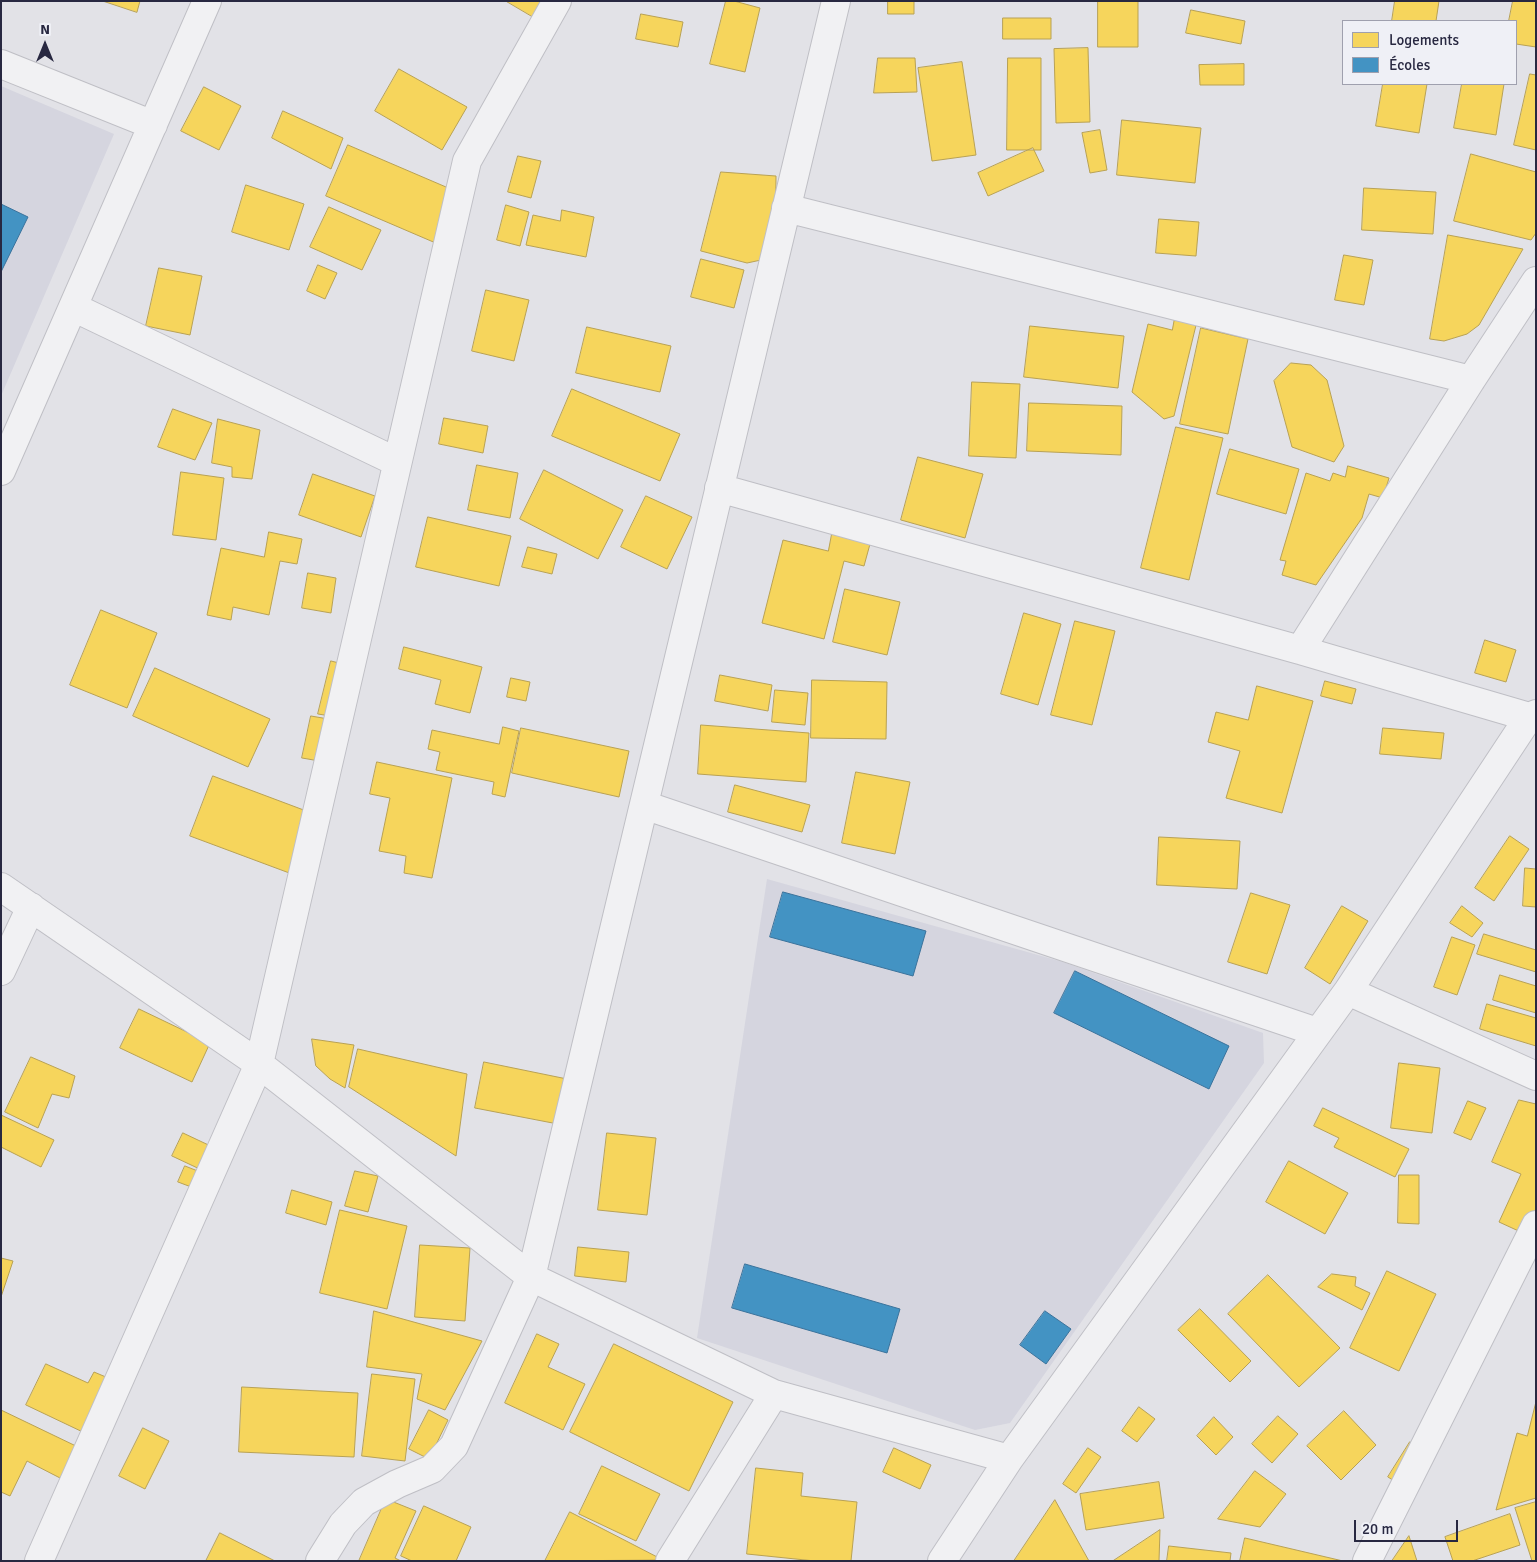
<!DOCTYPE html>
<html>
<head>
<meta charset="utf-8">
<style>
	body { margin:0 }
	#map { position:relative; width:1537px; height:1562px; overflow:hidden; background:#e2e2e7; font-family:Signika,sans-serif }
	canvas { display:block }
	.frame { position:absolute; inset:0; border:2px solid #282841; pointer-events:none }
	.legend { position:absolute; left:1342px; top:20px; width:175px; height:65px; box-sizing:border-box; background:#eff0f6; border:1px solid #9fa0ae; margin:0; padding:6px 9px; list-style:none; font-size:15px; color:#282841 }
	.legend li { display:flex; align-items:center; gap:10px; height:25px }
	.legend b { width:25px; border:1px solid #9fa0ae }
	.north { position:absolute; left:20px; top:20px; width:50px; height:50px; -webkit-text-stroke:4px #eff0f6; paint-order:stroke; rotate:0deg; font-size:14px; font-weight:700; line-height:20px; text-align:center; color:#282841 }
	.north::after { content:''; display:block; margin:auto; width:18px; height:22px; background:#282841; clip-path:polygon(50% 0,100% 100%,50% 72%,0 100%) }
	.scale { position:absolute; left:1354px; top:1520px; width:104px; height:22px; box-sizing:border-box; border:2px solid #282841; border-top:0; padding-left:6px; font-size:15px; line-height:18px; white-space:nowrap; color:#282841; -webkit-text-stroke:4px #eff0f6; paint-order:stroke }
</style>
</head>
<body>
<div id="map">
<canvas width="1537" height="1562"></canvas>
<div class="frame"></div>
<ul class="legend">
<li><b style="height:14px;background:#f6d55c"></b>Logements</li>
<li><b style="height:14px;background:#4393c3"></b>Écoles</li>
</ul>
<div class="north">N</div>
<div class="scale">20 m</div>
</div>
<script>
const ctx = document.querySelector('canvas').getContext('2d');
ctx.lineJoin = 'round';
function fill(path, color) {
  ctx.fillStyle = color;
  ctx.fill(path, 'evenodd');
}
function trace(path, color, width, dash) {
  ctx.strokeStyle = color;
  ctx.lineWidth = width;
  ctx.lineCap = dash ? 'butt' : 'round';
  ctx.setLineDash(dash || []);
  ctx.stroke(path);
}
const built = new Path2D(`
	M1,86l113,48 -113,262z
	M767,879l296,83 200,71 1,30 -254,360 -35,7 -278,-92z`);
const homes = new Path2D(`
	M103,1h37l-3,11z
	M506,1h48l-12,21z
	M726,1h8l26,7 -15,64 -35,-8z
	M888,1h26v13h-26z
	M1098,1h40v46h-40z
	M1395,1h44l-3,20h-44z
	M1513,1h23v46l-20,-3v-23h-7z
	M1191,10l54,11 -4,23 -55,-11z
	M641,14l42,8 -5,25 -42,-8z
	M1003,18h48v21h-48z
	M1088,48l2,74 -34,1 -2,-74z
	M878,58h37l2,34 -43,1z
	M1008,58h33v92h-34z
	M962,62l14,93 -44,6 -14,-93z
	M1244,64v21h-44l-1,-20z
	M399,69l68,38 -25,43 -67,-39z
	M1530,74l6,1v75l-22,-5z
	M1383,84h44l-8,49 -43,-7z
	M1462,84h42l-8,51 -42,-7z
	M204,87l37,19 -22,44 -38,-19z
	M283,111l60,27 -12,31 -59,-31z
	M1122,120l79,8 -6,55 -78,-8z
	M1100,130l7,40 -17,3 -8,-40z
	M348,145l112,48 -22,51 -112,-48z
	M1033,148l11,23 -56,25 -10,-23z
	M1471,154l65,18v61l-5,7 -77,-19z
	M518,156l23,5 -10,37 -23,-6z
	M721,172l55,4 -1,81 -28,6 -46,-12z
	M246,185l58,19 -15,46 -57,-18z
	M1364,188l72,4 -3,42 -71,-4z
	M506,205l23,7 -9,34 -23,-6z
	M329,207l52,23 -19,40 -52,-23z
	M562,210l32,7 -8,40 -60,-12 7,-30 27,6z
	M1159,219l40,3 -3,34 -40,-3z
	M1448,235l75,14 -44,76 -12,9 -23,7 -14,-2z
	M1344,255l29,5 -9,45 -29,-5z
	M701,259l43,11 -10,38 -43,-11z
	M318,265l19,8 -12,26 -18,-8z
	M159,268l43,8 -12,59 -44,-9z
	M486,290l43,10 -15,61 -42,-10z
	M1176,312l22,5 -24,99 -10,3 -32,-27 16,-68 24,6z
	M1030,326l94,10 -6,52 -94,-11z
	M587,327l84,19 -11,46 -84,-19z
	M1201,328l47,11 -20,95 -48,-10z
	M1291,363l20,2 16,15 17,66 -10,16 -42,-15 -18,-66z
	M972,382l48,2 -4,74 -47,-2z
	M572,389l108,45 -20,47 -108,-45z
	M1029,403l93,3 -1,49 -94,-4z
	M173,409l39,14 -17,37 -37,-13z
	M444,418l44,8 -5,27 -44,-9z
	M218,419l42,11 -8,49 -20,-2v-10l-20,-4z
	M1176,427l47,11 -34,142 -48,-12z
	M1230,449l69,20 -13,45 -69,-20z
	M918,457l65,17 -18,64 -64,-18z
	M477,465l41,8 -8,45 -42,-8z
	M1348,466l41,12 -6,20 -14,-4 -7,24 -46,67 -34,-10 4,-14 -6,-1 26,-87 24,8 3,-8 12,4z
	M544,470l79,40 -25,49 -78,-40z
	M181,472l43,6 -8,62 -43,-5z
	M313,474l62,22 -14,41 -62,-22z
	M646,496l46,21 -25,52 -46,-22z
	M428,517l83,19 -12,50 -83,-19z
	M269,532l33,7 -5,25 -17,-3 -11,54 -36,-8 -2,13 -24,-5 14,-67 43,9z
	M832,534l38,10 -6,22 -20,-5 -20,78 -62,-16 21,-83 45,11z
	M528,547l29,7 -5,20 -30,-7z
	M308,573l28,5 -5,35 -29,-5z
	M845,589l55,13 -13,53 -54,-13z
	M101,610l56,23 -30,75 -57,-23z
	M1024,613l37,11 -23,81 -37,-11z
	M1075,621l40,10 -23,94 -41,-10z
	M1485,640l31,10 -10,32 -31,-9z
	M404,647l78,20 -12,46 -35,-9 6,-24 -42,-11z
	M331,661l16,4 -11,52 -18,-3z
	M155,668l115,51 -22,48 -115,-51z
	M720,675l52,10 -4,26 -53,-10z
	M511,678l19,4 -4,19 -19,-4z
	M812,680l75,2 -1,57 -75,-1z
	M1325,681l31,8 -4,15 -31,-8z
	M1257,686l56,15 -31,112 -56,-15 14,-47 -32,-9 8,-30 32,8z
	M775,690l33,3 -3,32 -33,-3z
	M311,716l23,4 -9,42 -23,-4z
	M701,725l108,8 -3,49 -108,-8z
	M503,727l16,4 -14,66 -13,-3 2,-12 -58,-12 4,-18 -12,-3 4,-19 67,14z
	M521,728l108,23 -10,46 -107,-24z
	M1383,728l61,5 -3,26 -61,-5z
	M377,762l75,16 -20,100 -28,-5 2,-17 -27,-5 11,-53 -20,-4z
	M856,772l54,10 -15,72 -53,-11z
	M213,776l96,36 -17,62 -102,-38z
	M735,785l75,20 -8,27 -74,-20z
	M1510,836l19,13 -35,52 -19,-13z
	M1159,837l81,4 -3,48 -80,-4z
	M1525,868l11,1v38l-13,-1z
	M1251,893l39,12 -23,69 -39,-12z
	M1342,906l26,15 -38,63 -25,-16z
	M1462,906l21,17 -11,14 -22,-14z
	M1484,934l52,16v22l-59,-18z
	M1452,937l23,8 -18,50 -23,-8z
	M1500,975l36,11v27l-43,-13z
	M1487,1004l49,14v28l-56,-17z
	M139,1009l71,34 -18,39 -72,-34z
	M312,1039l42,6 -9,43 -15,-9 -14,-13z
	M358,1049l109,25 -11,82 -107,-69z
	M31,1057l44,19 -6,22 -17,-4 -14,34 -33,-16z
	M484,1062l88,18 -9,45 -88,-17z
	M1399,1063l41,5 -8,65 -41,-5z
	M1519,1100l17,4v135l-37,-17 22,-48 -29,-12z
	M1468,1101l18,7 -15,32 -17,-7z
	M1323,1108l86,41 -14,28 -61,-30 5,-9 -25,-12z
	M1,1115l53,25 -13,27 -40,-20z
	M183,1133l34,16 -11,23 -34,-16z
	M607,1133l49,5 -9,77 -49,-5z
	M1289,1161l59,32 -23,41 -59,-32z
	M185,1166l23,9 -6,16 -24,-9z
	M355,1171l23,5 -10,36 -23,-6z
	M1399,1175h20v49l-21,-1z
	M292,1190l40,12 -6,23 -40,-12z
	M340,1210l67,16 -20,83 -67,-16z
	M420,1245l50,3 -5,73 -50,-4z
	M578,1247l51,5 -3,30 -51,-6z
	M1,1258l12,3 -12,36z
	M1387,1271l49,23 -37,77 -49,-23z
	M1332,1274l24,3 -1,9 15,7 -8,17 -44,-23z
	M1268,1275l72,73 -41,39 -71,-73z
	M1200,1309l51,52 -21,21 -52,-52z
	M374,1311l108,30 -37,69 -28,-11 5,-25 -55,-7z
	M537,1334l22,10 -11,23 37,17 -22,46 -58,-27z
	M614,1344l119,58 -44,89 -119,-59z
	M46,1364l42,19 6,-11 19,8 -26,54 -61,-29z
	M372,1374l43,5 -10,82 -43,-5z
	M242,1387l116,6 -4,64 -115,-5z
	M1536,1402v96l-40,12 21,-77 10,3z
	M1139,1407l16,12 -18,23 -15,-11z
	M1,1410l77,37 -16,32 -35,-18 -17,35 -9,-4z
	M429,1410l19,10 -19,39 -20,-10z
	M1344,1411l32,34 -35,35 -34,-34z
	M1278,1416l20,18 -26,29 -20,-19z
	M1214,1417l19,20 -17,18 -19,-19z
	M143,1428l26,13 -24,48 -26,-13z
	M1410,1442l15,9 -23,35 -14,-9z
	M894,1448l37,17 -11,24 -37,-17z
	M1088,1448l13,9 -25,36 -13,-9z
	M602,1466l58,28 -24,47 -57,-27z
	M756,1468l47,5 -2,23 56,6 -6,59h-36l-68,-7z
	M1255,1471l31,23 -26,33 -42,-8z
	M1159,1482l5,36 -78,12 -6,-36z
	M386,1499l30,12 -21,47 6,3h-42z
	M1055,1500l34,61h-75z
	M1536,1502v59h-4l-17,-53z
	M424,1506l47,21 -15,34h-44l-11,-5z
	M570,1512l93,48 -118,1z
	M1510,1514l10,31 -48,16h-19l-8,-24z
	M1160,1530l-1,31h-46z
	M220,1533l55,28h-69z
	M1409,1536l8,25h-25z
	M1245,1538l98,23h-103z
	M1169,1546l62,7 -1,8h-63z`);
const schools = new Path2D(`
	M1,204l27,13 -27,55z
	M783,892l143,39 -13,45 -143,-39z
	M1075,971l154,75 -20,43 -155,-76z
	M745,1264l155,45 -13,44 -155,-45z
	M1045,1311l26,18 -25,35 -26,-19z`);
const minor = new Path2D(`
	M1,64l152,61
	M786,208l685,172
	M73,307l324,155
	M1,471l206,-470
	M719,488l581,162 229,67 7,-3
	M1300,650l171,-270 65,-99
	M644,805l673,227
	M1,887l258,177 272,213 243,117 235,65
	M1,971l30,-64
	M1348,991l188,85
	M39,1561l220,-497 208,-903 90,-160
	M320,1561l23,-37 21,-22 33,-18 35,-15 22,-23 77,-169 305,-1276
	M670,1561l104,-167
	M942,1561l67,-102 339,-468 181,-274
	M1367,1561l169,-336`);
fill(built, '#d5d5df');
fill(homes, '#f6d55c');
trace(homes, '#b8a154', 1);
fill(schools, '#4393c3');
trace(schools, '#3b739c', 1);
trace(minor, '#bfbfc5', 30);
trace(minor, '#f1f1f3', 28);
</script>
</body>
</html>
